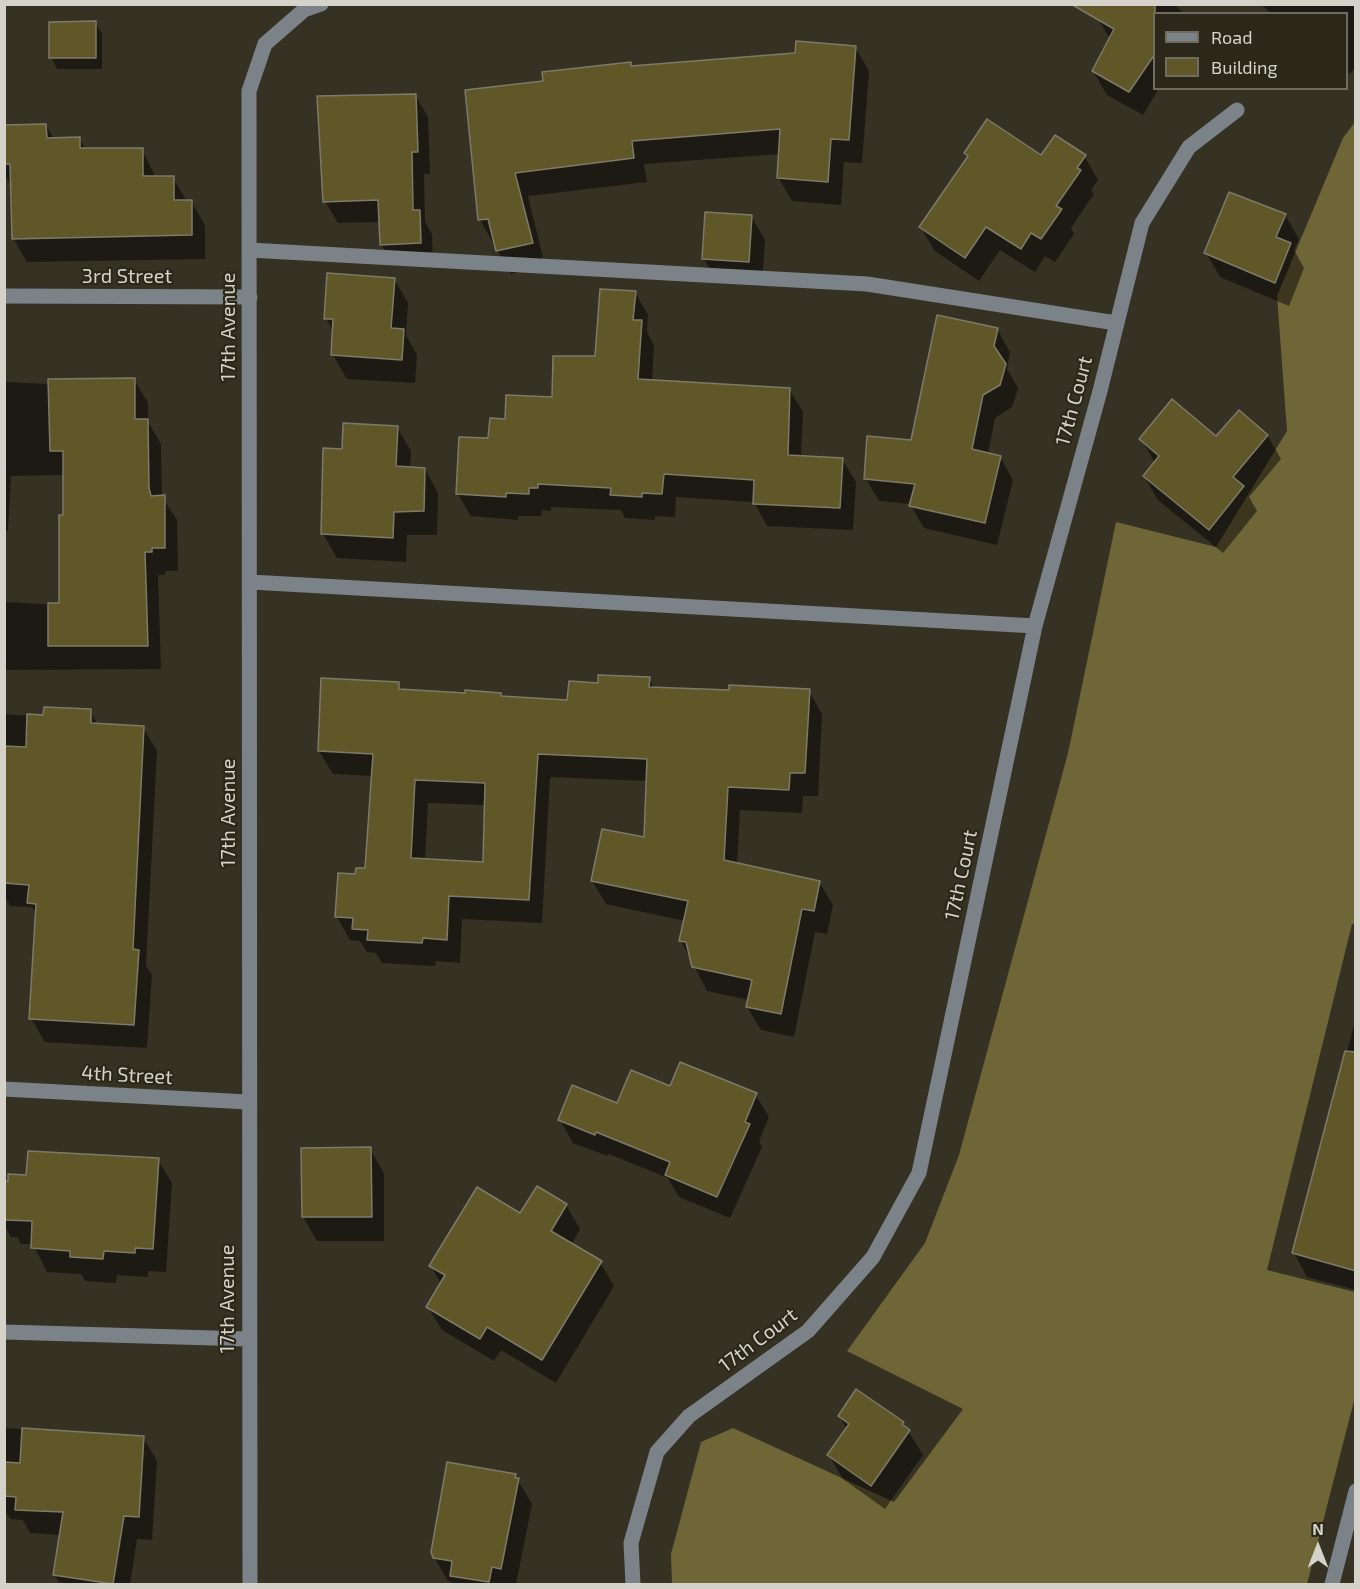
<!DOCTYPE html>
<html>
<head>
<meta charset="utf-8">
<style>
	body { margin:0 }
	#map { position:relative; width:1360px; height:1589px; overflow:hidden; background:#353223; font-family:"Exo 2",sans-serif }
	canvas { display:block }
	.frame { position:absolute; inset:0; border:6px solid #d4d2c9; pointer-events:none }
	.legend { position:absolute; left:1153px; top:12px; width:195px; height:78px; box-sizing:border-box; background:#2b2819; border:2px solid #6f6c5f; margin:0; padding:8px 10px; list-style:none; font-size:18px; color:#d4d2c9 }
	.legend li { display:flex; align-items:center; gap:12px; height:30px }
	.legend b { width:30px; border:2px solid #6f6c5f }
	.north { position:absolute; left:1288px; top:1517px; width:60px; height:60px; -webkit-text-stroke:4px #2b2819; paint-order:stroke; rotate:0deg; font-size:16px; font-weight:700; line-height:24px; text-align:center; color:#d4d2c9 }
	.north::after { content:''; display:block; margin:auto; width:21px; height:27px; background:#d4d2c9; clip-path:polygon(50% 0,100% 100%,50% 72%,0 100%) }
</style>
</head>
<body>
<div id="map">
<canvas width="1360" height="1589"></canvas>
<div class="frame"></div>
<ul class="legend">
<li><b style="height:8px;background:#7b8388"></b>Road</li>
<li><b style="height:16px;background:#605728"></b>Building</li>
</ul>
<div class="north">N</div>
</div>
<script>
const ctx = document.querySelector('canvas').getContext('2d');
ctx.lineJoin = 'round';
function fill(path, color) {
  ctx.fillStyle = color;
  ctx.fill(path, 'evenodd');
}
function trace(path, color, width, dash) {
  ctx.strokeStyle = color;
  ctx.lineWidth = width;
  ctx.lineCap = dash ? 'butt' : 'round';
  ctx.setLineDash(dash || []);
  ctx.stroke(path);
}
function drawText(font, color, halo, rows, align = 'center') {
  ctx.font = font + ' "Exo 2",sans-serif';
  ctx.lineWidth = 4.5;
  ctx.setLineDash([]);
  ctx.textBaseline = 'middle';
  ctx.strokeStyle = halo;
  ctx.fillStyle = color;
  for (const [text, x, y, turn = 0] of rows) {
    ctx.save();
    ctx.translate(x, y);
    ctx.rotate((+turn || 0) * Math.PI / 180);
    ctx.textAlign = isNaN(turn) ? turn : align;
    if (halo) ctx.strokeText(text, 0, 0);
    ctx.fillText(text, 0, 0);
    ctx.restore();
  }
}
const forest = new Path2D(`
	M1355,122v802h-3l-85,346 88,22v105l-48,187h-635l-1,-30 30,-112 32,-14 161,74 69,-93 -116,-58 78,-108 34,-88 109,-402 48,-231 100,25 71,-116 -10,-135 66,-158z`);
const shadow = new Path2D(`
	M1108,4h66l10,10h-30v74h5l-16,27 -36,-20 -14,-24 17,-32 -11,-19z
	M1261,4h95v62l-6,8 -4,-2v-58h-75z
	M95,23l7,11v35h-45l-6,-12z
	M855,47l14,24 -7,92 -18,-1 -3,43 -49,-4 -14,-24 2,-23 -136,10 3,18 -119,14 17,70 -34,8 -31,-54 65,-138 85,-19 2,4 164,-12z
	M415,95l13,22 2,57h-6l1,48 7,12 1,31 -39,1 -13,-22v-22l-43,1 -13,-22z
	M46,125l8,14 25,-1 7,12h56l14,28h17l14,23h4l14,24v34l-178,3 -14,-24 -1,-51 -8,-13v-48z
	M965,153l76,5 43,-2 14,24 -7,10 3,4 -23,34 3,6 -19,28 -10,-6 -10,16 -35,-22 -21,31 -44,-30 -14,-23 47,-71z
	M1285,215l14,24 -5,11 10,18 -15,38 -69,-29 -14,-24z
	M751,216l14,24 -3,46 -44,-3 -14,-24z
	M394,279l14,24 -2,32 11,20 -2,28 -68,-4 -14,-24 1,-22 -8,-15z
	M635,292l13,23 -1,17 7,13 -2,37 137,7 14,23 -2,45 41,2 14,23 -3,48 -86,-4 -13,-24 -78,-5 -1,20 -20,-1v4l-30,-2 -4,-8 -70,-3v4l-9,-1 -1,6h-23v4l-47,-4 -14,-23 33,-53 17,-20 47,-21 43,-42z
	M997,329l13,23 -3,17 11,19 -6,19 -17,11 -7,36 12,3 13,23 -16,65 -73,-17 -14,-24 -31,-3 -13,-22 46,-37z
	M134,379l14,24v19l13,22 1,53 15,23 1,51h-13v4h-7l3,94 -157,1v-68l57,3 4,-88v-42l-54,1 -3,55h-4v-149l46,2z
	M397,427l14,24 -1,17 15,1 13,24 -1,42h-30l-1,27 -69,-4 -14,-24 20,-83z
	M1267,435l14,24 -32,38 8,14 -34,42 -65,-53 -14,-24 11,-13 -14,-24z
	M649,679l5,10 76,3 79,-1 13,23 -4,82h-15l-1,17 -62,-3 -3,54 82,18 14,23 -6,29 -12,-2 -21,105 -33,-7 -14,-23 2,-7 -42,-9 -26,-50 4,-20 -79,-17 -14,-23 53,-42 2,-58 -97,-4 -8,146 -80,-4 -2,44 -24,-2 -1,5 -53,-3 -6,-10 -9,-1 -7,-11 -10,-1 -13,-23 20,-42 9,-5 7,-94 -40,-2 -14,-23 79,-67 4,7 98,4 2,3 67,4 31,-18zM428,803l58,2 -2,58 -59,-3z
	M90,711l8,14 45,3 14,23 -11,215 6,9 -5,73 -102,-6 -14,-24 6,-102 -5,-9 -22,-1 -6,-10v-182l40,3z
	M1356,1018v272l-49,-13 -13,-24z
	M671,1088l84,6 14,23 -10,24 3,6 -32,71 -51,-21 -11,-19 -59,-24 -1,2 -35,-13 -13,-23z
	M370,1149l14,24v68h-67l-14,-24z
	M158,1160l14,23 -6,89 -18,-1v6l-31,-2 -1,8 -31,-2 -4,-7 -34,-2 -14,-28h-12l-4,-7h-6l-7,-12v-43z
	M566,1205l14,24 -9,16 29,17 14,24 -58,97 -55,-33 -7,11 -52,-31 -14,-23 13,-23 -10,-18 90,-51z
	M839,1416l64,7 20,32 -38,54 -42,-30 -14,-24 18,-26z
	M4,1428l139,9 14,24 -5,79 -15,-1 -7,45h-70l-5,-9 6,-40 -31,-2 -7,-13 -13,-1 -6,-10z
	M515,1475l17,29 -16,80h-59l-9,-3 -14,-24z`);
const building = new Path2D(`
	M1071,4h84v50l-26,38 -37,-21 22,-42z
	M96,21v37h-47v-36z
	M796,41l60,5 -7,94 -18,-1 -3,43 -51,-4 3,-49 -148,12 2,17 -119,15 18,70 -37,8 -8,-32 -10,1 -13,-130 78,-9 -1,-9 89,-10v4l164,-13z
	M416,94l2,58h-6l1,58h7l1,33 -41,2 -2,-45 -55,2 -6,-106z
	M987,119l54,36 14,-20 31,20 -9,13 4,2 -25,36 6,3 -21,30 -10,-6 -10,16 -35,-22 -21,31 -46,-31 49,-71 -4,-3z
	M46,124l1,14 33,-1v11h63v28h31v24h18v35l-180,4 -2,-75h-6v-39z
	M1229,192l57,22 -10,23 15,6 -16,40 -71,-30z
	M705,212l47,3 -3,47 -47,-3z
	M327,273l68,5 -4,50 13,1 -2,31 -71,-5 2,-36h-9z
	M600,289l36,2 -3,29h9l-4,59 152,9 -2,67 55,3 -3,50 -87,-4 1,-24 -90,-6 -2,20 -20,-1v4l-32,-2 1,-7 -73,-4v4h-9v6l-23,-1v4l-50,-3 3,-57 29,1 2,-20 15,1 1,-24 46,2 1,-41h42z
	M937,315l61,13 -4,18 12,18 -6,21 -17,10 -11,54 29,7 -16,67 -76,-17 6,-22 -51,-5 3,-43 44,4z
	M135,378v41h13l1,69 2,8 14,-1v53h-13v4h-7l3,94h-100v-43h11v-88h4v-64h-13l-2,-72z
	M1172,399l44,37 23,-26 29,25 -35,42 11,9 -35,44 -66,-54 16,-20 -20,-17z
	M343,423l55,3 -2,40 29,2 -1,43 -30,1 -1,26 -72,-4 2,-86 19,1z
	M598,675l52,2 -1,10 80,3v-5l81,4 -5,84h-15l-1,17 -61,-3 -4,73 96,21 -6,30 -12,-2 -21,105 -35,-7 6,-27 -60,-13 -6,-25 -7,-1 9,-40 -97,-20 11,-52 42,8 3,-78 -109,-5 -9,146 -80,-4 -2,44 -24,-2 -1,5 -55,-3 1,-10 -16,-1 1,-11 -18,-1 3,-44 17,1 1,-6h9l8,-114 -55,-3 3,-73 78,4v7l66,4v-3l36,3v3l66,4 2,-19 29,2zM415,780l70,3 -2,79 -72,-4z
	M44,707l47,2v14l53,3 -11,223 6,1 -5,75 -105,-6 7,-115 -9,-1 2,-18 -25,-2v-137l22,1 1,-33 16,1z
	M1345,1051l11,1v219l-64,-18z
	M680,1062l77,31 -12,29 5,2 -33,73 -52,-22 5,-13 -74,-30 -1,3 -37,-15 14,-35 45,18 14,-33 39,16z
	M371,1147l1,70h-70l-1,-69z
	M28,1151l131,7 -6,91 -18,-1v5l-31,-2 -1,8 -33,-2v-6l-39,-3 1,-27 -26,-1 -2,-6v-33h4v-7l18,1z
	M537,1186l30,18 -16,27 51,30 -60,99 -55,-33 -7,12 -54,-32 19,-32 -16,-9 48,-79 43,26z
	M856,1389l48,33 -2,2 8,6 -39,56 -44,-31 22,-31 -11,-8z
	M22,1428l122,8 -5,81 -15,-1 -11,68 -60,-9 10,-63 -48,-2 1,-13 -12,-1v-34l16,1z
	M447,1462l69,12 -1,4h4l-18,91 -9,-2 -3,15 -39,-6 2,-15 -19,-3 -2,-6z`);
const minor = new Path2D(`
	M249,250l618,34 249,39
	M4,296l246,1
	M250,582l785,44
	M4,1089l244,13
	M4,1332l244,7
	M250,1584l-1,-1493 16,-47 39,-34 17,-6
	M633,1584l-2,-41 26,-91 32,-36 119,-85 65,-74 46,-84 116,-547 65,-235 42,-168 47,-76 48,-37
	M1332,1584l24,-93`);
const streetNames = [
	["3rd Street",127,276],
	["17th Avenue",228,327,-90],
	["17th Court",1074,401,-75],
	["17th Avenue",228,813,-90],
	["17th Court",961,875,-78],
	["4th Street",127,1075,3],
	["17th Avenue",227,1299,-90],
	["17th Court",758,1340,-37]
];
fill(forest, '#6f6637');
fill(shadow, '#0007');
fill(building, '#605728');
trace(building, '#7d7a69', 1.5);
trace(minor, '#7b8388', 15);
drawText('20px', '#d4d2c9', '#2b2819', streetNames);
</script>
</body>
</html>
